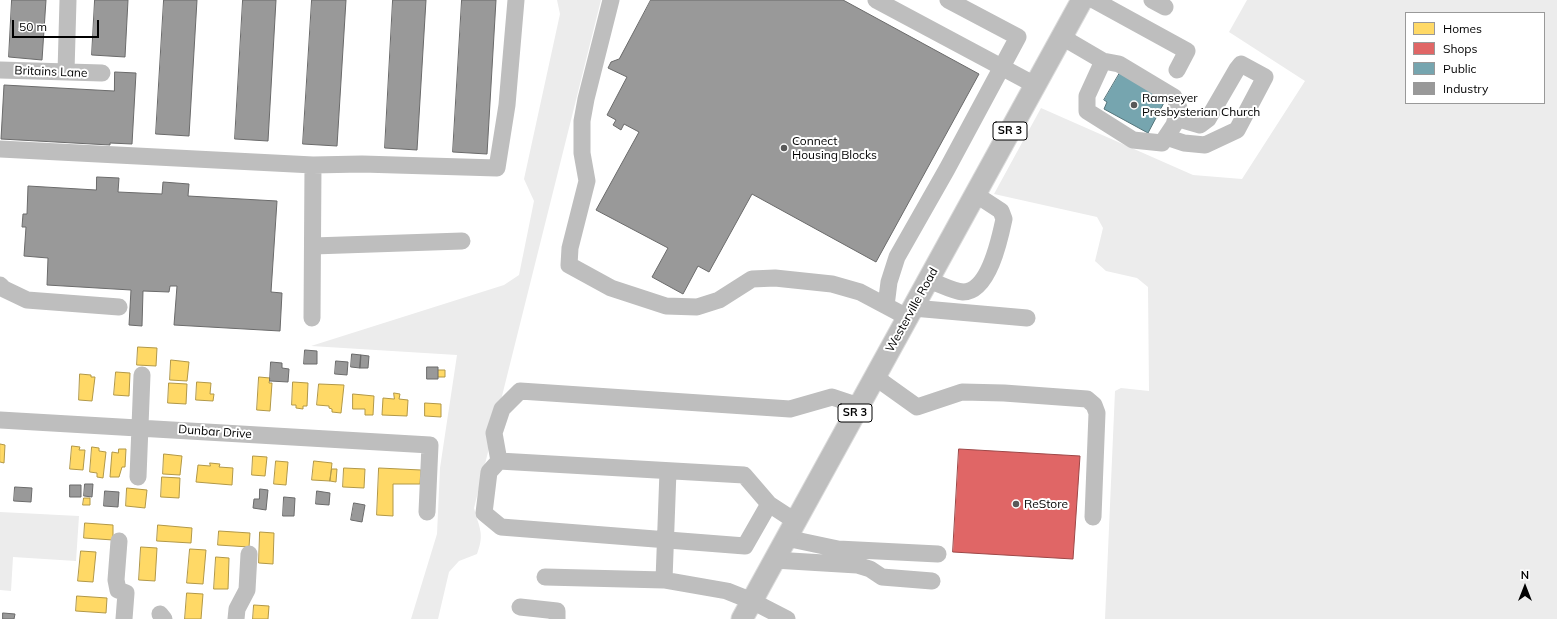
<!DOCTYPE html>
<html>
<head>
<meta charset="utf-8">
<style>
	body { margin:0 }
	#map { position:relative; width:1557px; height:619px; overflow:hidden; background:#fff; font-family:Mulish,sans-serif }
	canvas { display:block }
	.legend { position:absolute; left:1405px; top:12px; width:140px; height:92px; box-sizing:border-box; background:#fff; border:1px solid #999; margin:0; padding:5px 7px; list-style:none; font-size:12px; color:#000 }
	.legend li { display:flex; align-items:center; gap:8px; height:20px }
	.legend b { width:20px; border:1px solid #999 }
	.north { position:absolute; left:1505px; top:567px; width:40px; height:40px; -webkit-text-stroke:3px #fff; paint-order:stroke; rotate:0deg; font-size:11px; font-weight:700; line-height:16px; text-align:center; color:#000 }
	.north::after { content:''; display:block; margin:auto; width:14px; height:18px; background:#000; clip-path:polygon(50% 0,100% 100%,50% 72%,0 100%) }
	.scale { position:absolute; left:12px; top:20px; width:87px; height:18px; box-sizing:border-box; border:2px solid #000; border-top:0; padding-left:5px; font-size:12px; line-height:14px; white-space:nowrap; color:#000; -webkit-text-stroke:3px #fff; paint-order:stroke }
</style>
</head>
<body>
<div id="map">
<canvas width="1557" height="619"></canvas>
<ul class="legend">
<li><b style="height:11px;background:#ffd966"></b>Homes</li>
<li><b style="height:11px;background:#e06666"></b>Shops</li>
<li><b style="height:11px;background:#76a5af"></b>Public</li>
<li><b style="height:11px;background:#999"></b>Industry</li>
</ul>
<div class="north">N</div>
<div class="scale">50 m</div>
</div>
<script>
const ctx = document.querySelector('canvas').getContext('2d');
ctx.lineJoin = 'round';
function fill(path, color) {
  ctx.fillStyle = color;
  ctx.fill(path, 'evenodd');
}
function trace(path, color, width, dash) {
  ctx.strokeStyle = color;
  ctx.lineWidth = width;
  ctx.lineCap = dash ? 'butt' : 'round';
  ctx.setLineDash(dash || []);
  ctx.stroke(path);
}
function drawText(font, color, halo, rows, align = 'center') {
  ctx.font = font + ' Mulish,sans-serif';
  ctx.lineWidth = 4;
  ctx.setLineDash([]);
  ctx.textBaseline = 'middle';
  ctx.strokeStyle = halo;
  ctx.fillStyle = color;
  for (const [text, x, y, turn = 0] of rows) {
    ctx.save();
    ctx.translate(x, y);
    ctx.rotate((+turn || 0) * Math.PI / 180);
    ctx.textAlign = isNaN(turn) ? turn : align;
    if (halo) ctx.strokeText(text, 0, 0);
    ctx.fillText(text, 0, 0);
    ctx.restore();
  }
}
const green = new Path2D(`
	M557,0h44l-127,508c5,20 11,25 3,46l-18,7 -10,11 -11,47h-27l26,-85 3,-66 17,-113 -146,-9 193,-61 15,-10 15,-74 -10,-22 36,-165z
	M1247,0h310v619h-452l10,-228 6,-3 28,3 -1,-104 -11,-9 -31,-7 -11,-10 8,-33 -6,-11 -103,-23 47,-86 152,67 49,4 63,-98 -76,-49zM1406,13h138v90h-138z
	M0,512l79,4 -3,45 -63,-4 -2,34 -11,-1z`);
const homes = new Path2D(`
	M138,347l19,1 -1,18 -19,-1z
	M171,360l18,2 -2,19 -17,-1z
	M438,370h7v7h-7z
	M116,372l14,1 -1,23 -15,-1z
	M80,374l11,1v2h4l-3,24 -13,-1z
	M259,377l11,1 -1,5h3l-2,28 -13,-1z
	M197,382l14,1 -1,11h4l-1,7 -17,-1z
	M293,382l15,1 -1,23h-4v3l-7,-1v-3h-4z
	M169,383l18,1 -1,20 -18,-1z
	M319,384l25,1 -3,28 -9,-1v-3l-3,-1v-2l-12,-1z
	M394,393l6,1 -1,5 9,1 -1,16 -25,-1 1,-17 11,1z
	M353,394l21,2 -1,19h-8v-6h-12z
	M425,403l16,1v13l-16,-1z
	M0,444l5,1 -1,18 -4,-1z
	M72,446l8,1 -1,3h6l-2,20 -13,-1z
	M92,447l7,1v3l7,1 -3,26 -6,-1v-4l-7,-1z
	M119,449h7l-1,18h-3l-3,10h-9l2,-25 6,1z
	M164,454l18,2 -2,19 -17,-1z
	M253,456l14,1 -2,19 -13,-1z
	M276,461l12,1 -2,23 -12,-1z
	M314,461l18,2 -2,18 -18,-1z
	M210,463l10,1 -1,3 14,1 -1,17 -36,-3 2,-17 12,1z
	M344,468l21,1 -1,19 -21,-1z
	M379,468l42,2 -1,14h-27v32l-16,-1z
	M332,469h5l-1,13 -6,-1z
	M162,477l18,1 -1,20 -18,-1z
	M127,488l20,2 -2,18 -19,-2z
	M84,498h6v7h-7z
	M85,523l28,2v15l-29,-2z
	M158,525l34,3 -1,15 -34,-2z
	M219,531l31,2 -1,14 -31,-2z
	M260,532l14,1 -1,31 -14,-1z
	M141,547l16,1 -2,33 -16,-1z
	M190,549l16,1 -3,34 -16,-1z
	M81,551l15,1 -3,30 -15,-1z
	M216,557l13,1 -1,31h-14z
	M187,593l16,1 -2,25h-16z
	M77,596l30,2 -1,15 -30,-2z
	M254,605l15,1 -1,13h-15z`);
const shops = new Path2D(`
	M959,449l121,7 -7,103 -120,-7z`);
const public = new Path2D(`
	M1121,71l46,26 -19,36 -44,-24 3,-7 -3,-2z`);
const industry = new Path2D(`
	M12,0h34l-4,60 -33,-3z
	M95,0h33l-3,57 -33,-2z
	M164,0h33l-8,136 -33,-2z
	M243,0h33l-8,141 -33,-2z
	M312,0h34l-9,146 -34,-2z
	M393,0h33l-9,150 -32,-2z
	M462,0h34l-9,154 -34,-2z
	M651,0h192l136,74 -103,188 -124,-68 -43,78 -11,-6 -15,28 -31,-17 16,-29 -72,-38 43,-78 -15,-8 -3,6 -8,-5 3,-5 -9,-5 20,-38 -19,-9 3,-6 8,-3z
	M115,72l21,1 -4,71 -22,-1v2l-109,-6 3,-54 110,6z
	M97,177l22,1 -1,14 44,2 1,-12 26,2 -1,12 89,5 -6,91 11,1 -2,38 -106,-6 3,-39h-7l-1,6 -26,-1 -1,35 -13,-1 2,-35 -84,-5 1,-27 -24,-2 2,-29h-4l1,-13h4l1,-28 68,4z
	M305,350l12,1v13h-13z
	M352,354l9,1 -1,13 -9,-1z
	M361,355l8,1 -1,12h-8z
	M336,361l12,1 -1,13 -12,-1z
	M271,362l11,1v5l7,1 -1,13 -18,-1z
	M427,367h11v12h-11z
	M85,484h8l-1,13 -8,-1z
	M70,485h11v12h-11z
	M15,487l17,1 -1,14 -17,-1z
	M260,489l8,1 -2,20 -13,-2 1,-9h5z
	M105,491l14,1 -1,15 -14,-1z
	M317,491l13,2 -1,12 -13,-1z
	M284,497l11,1 -1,18h-11z
	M354,503l11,2 -3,17 -11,-2z
	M3,613l12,1 -1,5h-11z`);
const minor = new Path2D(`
	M611,0l-25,99 -4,22v32l5,28 -17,67 -1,17 42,23 55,18 31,1 22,-7 33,-21 23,-1 57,6 28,8 47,25
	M876,0l159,85
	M1094,0l93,51 -10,19
	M1152,0l13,7
	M1062,37l41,24 -16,35v15l46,29 29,3 12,-18 5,-17 -5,-11 -55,-33 -16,-3
	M0,70l102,3
	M66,72l2,-72
	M1166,137l18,6 21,2 32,-15 28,-53 -24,-13 -4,5 -29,50 -8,6 -24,-7
	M0,149l313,16 49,-1 135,4 10,-63 9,-105
	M313,246l149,-5
	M928,280c10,3 24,11 35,12 26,0 37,-54 41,-73l-3,-8 -26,-17
	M0,285l4,4 23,11 92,7
	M886,306l3,-24 8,-25 50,-88 71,-132 -70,-37
	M913,308l114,10
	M312,318l1,-153
	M875,377l42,30 45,-15 42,1 83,6 7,6 3,8 -4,104
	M0,420l430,25 -3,67
	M499,461l-10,11 -5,41 17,14 244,19 24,-42
	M668,471l-4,109 63,11 25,10 35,18
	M138,477l4,-102
	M795,521l-26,-17 -25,-29 -245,-14 -5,-28 8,-24 18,-18 270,18 42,-12 27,9
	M786,538l52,11 100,5
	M119,541l-3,39 2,10 8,3 -2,26
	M774,560l83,5 13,4 12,8 50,4
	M545,577l119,3
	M520,607l37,4v8
	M160,614l4,5
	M236,619l1,-10 10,-19 2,-36`);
const major = new Path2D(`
	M742,619l340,-619`);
const markers = [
	[1134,105,4,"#595959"],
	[784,148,4,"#595959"],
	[1016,504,4,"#595959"]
];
const shields = [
	[1010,131,34],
	[855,413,34]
];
const shieldNames = [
	["SR 3",1010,131],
	["SR 3",855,413]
];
const streetNames = [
	["Britains Lane",51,72,2],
	["Westerville Road",912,310,-61],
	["Dunbar Drive",215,432,4]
];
const poiNames = [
	["Ramseyer",1142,98],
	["Presbysterian Church",1142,112],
	["Connect",792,141],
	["Housing Blocks",792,155],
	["ReStore",1024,504]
];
fill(green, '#ececec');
fill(homes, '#ffd966');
trace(homes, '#b29847', 1);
fill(shops, '#e06666');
trace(shops, '#9d4747', 1);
fill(public, '#76a5af');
trace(public, '#53747a', 1);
fill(industry, '#999');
trace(industry, '#6b6b6b', 1);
trace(major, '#dbdbdb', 23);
trace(minor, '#bebebe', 17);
trace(major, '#bebebe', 21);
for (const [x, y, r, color] of markers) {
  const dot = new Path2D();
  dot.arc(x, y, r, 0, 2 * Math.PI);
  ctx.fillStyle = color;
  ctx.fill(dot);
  trace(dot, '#fff', 1.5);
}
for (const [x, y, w] of shields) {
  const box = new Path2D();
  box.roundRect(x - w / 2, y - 9, w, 18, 3);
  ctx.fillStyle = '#fff';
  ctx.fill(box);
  trace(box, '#000', 1);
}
drawText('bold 11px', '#000', null, shieldNames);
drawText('12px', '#000', '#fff', streetNames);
drawText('12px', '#000', '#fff', poiNames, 'left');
</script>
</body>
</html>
